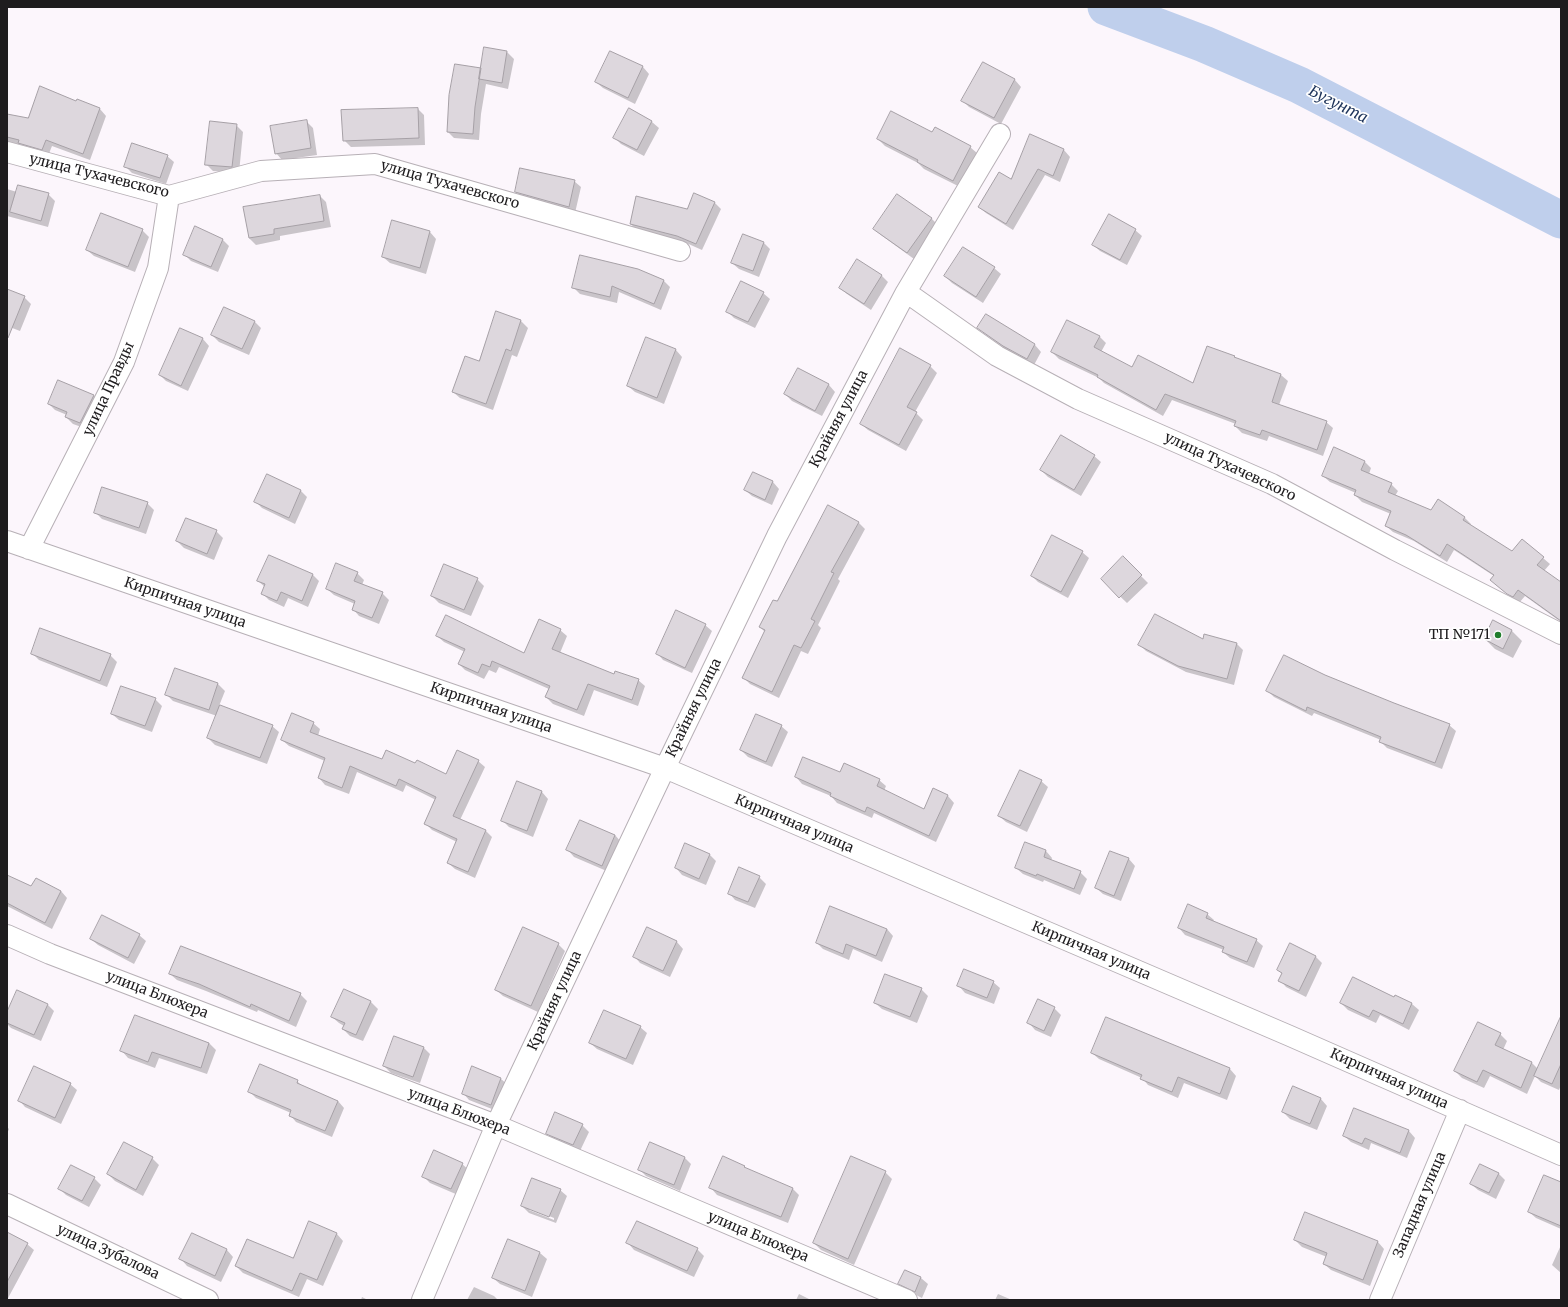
<!DOCTYPE html>
<html>
<head>
<meta charset="utf-8">
<style>
	body { margin:0 }
	#map { position:relative; width:1568px; height:1307px; overflow:hidden; background:#fcf6fc; font-family:Merriweather,serif }
	canvas { display:block }
	.frame { position:absolute; inset:0; border:8px solid #1e1c1e; pointer-events:none }
</style>
</head>
<body>
<div id="map">
<canvas width="1568" height="1307"></canvas>
<div class="frame"></div>
</div>
<script>
const ctx = document.querySelector('canvas').getContext('2d');
ctx.lineJoin = 'round';
function fill(path, color) {
  ctx.fillStyle = color;
  ctx.fill(path, 'evenodd');
}
function trace(path, color, width, dash) {
  ctx.strokeStyle = color;
  ctx.lineWidth = width;
  ctx.lineCap = dash ? 'butt' : 'round';
  ctx.setLineDash(dash || []);
  ctx.stroke(path);
}
function drawText(font, color, halo, rows, align = 'center') {
  ctx.font = font + ' Merriweather,serif';
  ctx.lineWidth = 3.5;
  ctx.setLineDash([]);
  ctx.textBaseline = 'middle';
  ctx.strokeStyle = halo;
  ctx.fillStyle = color;
  for (const [text, x, y, turn = 0] of rows) {
    ctx.save();
    ctx.translate(x, y);
    ctx.rotate((+turn || 0) * Math.PI / 180);
    ctx.textAlign = isNaN(turn) ? turn : align;
    if (halo) ctx.strokeText(text, 0, 0);
    ctx.fillText(text, 0, 0);
    ctx.restore();
  }
}
const shadow = new Path2D(`
	M485,48l22,4 7,7 -6,30 -22,-5 -5,30 -2,26 -25,-2 -6,-6 32,-63z
	M610,52l33,15 6,7 -14,30 -32,-16 -7,-6z
	M983,63l32,17 6,7 -20,37 -32,-17 -7,-7z
	M78,101l22,8 6,7 -16,44 -38,-14 -4,10 -22,-7 -5,-4 -14,-3v-27l21,4 49,-17z
	M418,109l6,6 1,30 -74,2 -7,-7z
	M629,110l23,12 7,6 -15,28 -23,-12 -6,-6z
	M306,121l7,7 4,27 -35,5 -6,-7z
	M236,125l7,7 -4,41 -26,-2 -7,-7z
	M933,133l37,14 7,6 -17,34 -36,-18 -6,-6 -33,-17 -7,-7z
	M1031,136l33,14 6,7 -10,25 -15,-7 -32,55 -27,-17 -7,-6 32,-26z
	M167,156l7,6 -8,22 -34,-11 -7,-7z
	M574,181l7,6 -6,26 -52,-15 -7,-6z
	M7,189l10,3 31,2 7,7 -7,26 -41,-11z
	M320,196l6,6 5,25 -51,9v4l-24,5 -7,-7 -5,-31z
	M714,202l7,7 -19,41 -18,-8 -47,-11 -6,-7z
	M931,218l7,7 -24,34 -33,-24 -7,-6z
	M142,230l7,7 -14,35 -41,-16 -7,-6z
	M1135,230l7,6 -15,29 -27,-14 -7,-6z
	M430,232l6,7 -10,35 -36,-11 -7,-6z
	M744,235l20,8 6,6 -11,28 -20,-8 -7,-6z
	M222,239l7,7 -11,26 -27,-11 -7,-7z
	M857,260l25,16 6,6 -17,28 -24,-16 -7,-6z
	M994,268l7,6 -18,29 -31,-20 -7,-7z
	M664,281l6,6 -9,23 -42,-18 -2,11 -37,-9 -7,-7z
	M7,291l17,6 7,7 -11,27 -13,-5z
	M763,293l7,6 -15,29 -21,-10 -7,-7z
	M224,308l31,14 6,6 -12,27 -30,-13 -7,-7z
	M497,312l24,9 7,7 -11,29 -5,-2 -19,55 -33,-12 -7,-6 26,-30z
	M986,316l49,29 6,7 -7,13 -23,-12 -26,-19 -7,-6z
	M1099,336l7,7 -5,9 31,16 61,17 43,-26 45,16 7,6 -9,24 47,17 7,6 -10,28 -54,-20 -2,5 -25,-8 -7,-7 1,-2 -64,-24 -9,16 -59,-33 -5,-5 -40,-19 -7,-7z
	M203,339l6,7 -21,45 -22,-10 -6,-6z
	M647,339l29,11 6,7 -18,47 -29,-12 -7,-6z
	M930,366l7,7 -22,39 8,8 -17,31 -38,-21 -7,-6z
	M799,369l30,16 6,7 -13,24 -30,-15 -7,-7z
	M58,381l36,15 6,6 -13,27 -14,-5 -7,-7 1,-2 -12,-5 -6,-6z
	M1094,456l7,6 -20,34 -33,-19 -7,-7z
	M1365,462l6,6 -2,6 22,10 7,7 -3,5 36,15 33,6 7,7 -1,2 42,27 31,5 7,6 -6,7 17,13v38l-36,-26 -6,7 -4,-3 -24,-20 3,-4 -40,-26 -7,12 -33,-21 -21,-9 -7,-6 5,-12 -29,-12 -7,-7 1,-2 -26,-11 -7,-6z
	M753,473l20,9 6,7 -7,16 -20,-9 -7,-6z
	M268,476l33,15 6,6 -12,27 -33,-16 -6,-6z
	M147,503l7,7 -8,24 -44,-15 -7,-7z
	M858,522l7,7 -27,50 2,2 -22,44 3,3 -13,26 -7,-3 -22,47 -29,-14 -7,-7 22,-45 -5,-5 17,-24z
	M216,531l7,7 -9,22 -30,-12 -7,-7z
	M1082,552l7,6 -21,40 -30,-16 -6,-6z
	M1123,558l25,25 -21,20 -25,-24z
	M357,573l7,7 -2,5 20,8 7,7 -10,24 -20,-8 -6,-7 2,-5 -21,-9 -7,-6z
	M313,575l6,6 -11,26 -20,-9 -4,9 -15,-7 -7,-7 3,-6 -7,-6z
	M477,579l7,7 -13,30 -32,-13 -7,-7z
	M1494,621l18,10 10,10 -9,17 -18,-9 -10,-10z
	M705,625l7,6 -20,42 -29,-13 -6,-7z
	M560,630l7,6 -7,17 55,22 23,5 7,6 -7,20 -44,-16 -10,26 -31,-12 -7,-7 3,-8 -50,-22 -3,6 -7,-3 -5,9 -19,-9 -6,-6 6,-12 -21,-10 -7,-6 88,18z
	M1203,641l34,3 6,6 -9,35 -48,-13 -40,-21 -7,-7z
	M32,653l78,2 7,7 -10,25 -68,-27z
	M175,669l43,15 7,7 -6,15 53,20 7,6 -12,32 -52,-19 -7,-7 9,-22 -44,-15 -6,-6z
	M1324,676l69,28 56,21 7,6 -14,38 -55,-21 -6,-6v-2l-67,-27 -2,3 -38,-19 -7,-7z
	M155,699l7,7 -10,26 -33,-12 -7,-6z
	M313,723l7,6 -2,7 64,24 34,4 31,11 31,-14 7,6 -25,53 26,11 6,6 -17,41 -20,-9 -7,-6 9,-21 -25,-12 -7,-7 11,-23 -30,-15 -3,7 -46,-20 -8,22 -24,-9 -6,-7 6,-17 -36,-15 -7,-6z
	M781,726l7,6 -16,35 -24,-10 -7,-7z
	M841,774l38,6 7,6 -2,5 40,19 10,-20 14,6 6,7 -18,39 -62,-29 -2,5 -35,-15 -6,-7 -29,-12 -6,-7z
	M1041,781l7,6 -21,45 -21,-10 -7,-6z
	M517,783l25,9 6,7 -15,38 -24,-10 -6,-6z
	M580,821l35,14 6,7 -12,30 -35,-15 -6,-7z
	M1046,851l6,7 -1,3 29,11 7,7 -7,16 -36,-15 -1,2 -20,-8 -7,-6z
	M1111,852l18,7 6,7 -14,35 -18,-7 -7,-6z
	M709,854l7,7 -10,24 -24,-10 -6,-7z
	M7,876l25,11 29,4 6,7 -15,31 -45,-23z
	M759,877l7,7 -11,24 -20,-8 -6,-7z
	M1207,914l7,6 -1,2 43,18 7,6 -9,22 -24,-10 -7,-6 1,-2 -39,-15 -6,-7z
	M647,928l30,14 6,7 -13,28 -30,-14 -6,-7z
	M887,929l6,7 -11,26 -29,-13 -4,11 -26,-11 -6,-6z
	M139,935l7,6 -12,23 -36,-19 -7,-6z
	M558,944l7,7 -27,61 -35,-16 -7,-6z
	M1290,944l26,13 6,6 -16,34 -20,-10 -6,-7 2,-6 -4,-4z
	M170,974l130,20 7,7 -11,26 -38,-17 -1,2 -51,-21 -29,-11z
	M993,982l7,6 -6,16 -29,-11 -6,-7z
	M921,989l7,7 -11,27 -35,-14 -7,-6z
	M344,990l27,12 7,7 -15,32 -13,-5 -7,-7 1,-3 -5,-3 -7,-6z
	M1396,996l16,8 7,6 -10,20 -29,-15 -4,8 -28,-13 -7,-7 54,-5z
	M1038,1001l16,7 7,7 -10,22 -16,-7 -6,-7z
	M48,1005l6,6 -13,30 -30,-13 -4,-4v-9z
	M135,1017l74,26 7,7 -9,24 -48,-16 -4,10 -27,-10 -6,-7z
	M640,1027l7,6 -14,32 -36,-16 -7,-6z
	M1500,1034l7,7 -4,9 29,13 6,6 23,-22v38l-2,5 -18,-8 -6,-6 -8,18 -37,-18 -6,12 -22,-10 -7,-7z
	M1156,1040l74,29 6,7 -9,24 -43,-17 -6,15 -30,-13 -6,-7 -43,-19 -7,-6z
	M424,1048l6,6 -10,29 -29,-10 -7,-7z
	M473,1068l28,11 7,6 -11,26 -28,-11 -6,-7z
	M297,1081l6,6 35,14 6,7 -12,29 -36,-15 -6,-7 1,-2 -35,-15 -6,-6z
	M70,1084l7,6 -16,34 -36,-17 -6,-7z
	M1293,1088l28,11 6,7 -10,24 -27,-11 -7,-7z
	M1355,1110l54,21 6,7 -8,20 -36,-15 -2,7 -18,-8 -7,-6z
	M582,1125l7,7 -9,19 -26,-11 -7,-6z
	M7,1127l2,2 -2,5z
	M651,1143l34,15 6,6 -11,27 -34,-15 -6,-6z
	M124,1144l28,14 7,7 -16,31 -28,-15 -7,-7z
	M724,1158l20,9 3,3 46,19 6,6 -11,28 -71,-28 -6,-7z
	M462,1164l7,6 -11,25 -28,-12 -7,-7z
	M885,1172l7,7 -38,86 -33,-15 -7,-7z
	M1498,1173l7,7 -9,19 -18,-9 -7,-6z
	M94,1178l7,7 -12,22 -23,-12 -6,-6z
	M1561,1183v46l-25,-11 -7,-6z
	M560,1190l7,6 -11,27 -27,-10 -7,-7zM529,1208l25,10v2l-25,-10z
	M1305,1214l73,28 6,7 -14,37 -39,-16 -7,-6 3,-7 -25,-10 -7,-7z
	M310,1222l27,12 6,7 -20,45 -16,-7 -8,18 -56,-24 -7,-7 58,-6z
	M7,1233l20,11 7,6 -27,50z
	M508,1240l32,13 7,6 -15,38 -32,-13 -7,-6z
	M628,1243l69,6 7,7 -10,21 -60,-27z
	M1561,1245v28l-9,-8z
	M227,1250l6,7 -12,25 -34,-16 -6,-7z
	M905,1271l16,7 7,6 -6,14 -16,-8 -6,-6z
	M474,1287l20,9 4,4h-31z
	M799,1294l12,6h-15z
	M998,1294l14,6h-17z
	M362,1297l6,3h-7z`);
const river = new Path2D(`
	M1106,7l98,37 95,41 262,135`);
const building = new Path2D(`
	M484,47l23,4 -5,32 -23,-4z
	M610,51l33,15 -15,32 -33,-16z
	M983,62l32,17 -21,39 -33,-17z
	M455,64l26,4 -6,39 -2,27 -26,-2 2,-37z
	M40,86l36,15 1,-2 23,9 -17,46 -37,-14 -4,10 -24,-7 1,-3 -12,-3v-23l21,4z
	M418,108l1,30 -76,3 -2,-31z
	M629,108l23,13 -15,29 -24,-12z
	M891,111l41,21 3,-5 36,19 -18,35 -36,-19 1,-2 -41,-21z
	M307,120l4,28 -36,6 -5,-28z
	M210,121l27,3 -5,43 -27,-2z
	M1030,134l34,15 -11,27 -15,-7 -32,55 -28,-17 21,-35 12,7z
	M132,143l36,12 -8,23 -36,-11z
	M520,168l55,12 -6,27 -54,-15z
	M18,185l31,8 -8,28 -31,-9z
	M694,193l21,9 -19,42 -19,-8 -47,-12 6,-28 51,13z
	M897,194l35,24 -25,35 -34,-24z
	M320,195l4,26 -50,8v5l-25,4 -6,-31z
	M101,213l42,16 -15,38 -42,-17z
	M1109,214l27,15 -16,31 -28,-15z
	M392,220l38,11 -10,37 -38,-11z
	M195,226l28,13 -12,28 -28,-12z
	M743,234l21,8 -11,29 -22,-8z
	M963,247l32,20 -19,30 -32,-21z
	M580,255l58,14 26,11 -10,24 -42,-18 -2,11 -38,-9z
	M857,259l25,16 -18,29 -25,-16z
	M741,281l23,11 -16,30 -22,-10z
	M7,289l18,7 -17,42h-1z
	M224,307l31,14 -13,28 -31,-14z
	M496,311l25,9 -10,31 -5,-2 -20,55 -34,-12 13,-36 14,5z
	M986,314l49,30 -8,15 -24,-13 -26,-18z
	M1067,320l33,16 -6,11 38,20 6,-12 55,28 14,-37 28,10 -1,1 47,17 -9,28 55,19 -10,29 -55,-20 -2,5 -26,-9 2,-5 -71,-27 -9,16 -59,-33 1,-2 -47,-23z
	M180,328l23,10 -22,48 -22,-11z
	M646,337l30,12 -19,49 -30,-12z
	M900,348l31,17 -24,42 10,5 -18,33 -39,-21z
	M798,368l31,16 -14,27 -31,-17z
	M58,380l36,15 -14,28 -15,-6 2,-5 -19,-8z
	M1061,435l34,20 -21,35 -34,-20z
	M1334,447l31,14 -4,9 31,13 -4,9 43,18 7,-11 27,18 -2,3 49,31 10,-12 22,18 -7,8 24,17v39l-43,-31 -5,7 -6,-3 -17,-14 4,-5 -47,-31 -7,12 -34,-21 -21,-9 6,-15 -37,-16 2,-5 -34,-14z
	M753,472l20,9 -8,19 -21,-10z
	M267,474l34,16 -12,28 -35,-16z
	M102,487l46,15 -9,26 -45,-15z
	M828,505l31,17 -28,50 3,1 -23,46 4,2 -14,27 -7,-3 -22,47 -30,-14 23,-48 -6,-3 14,-27 4,1z
	M186,518l31,12 -10,24 -31,-13z
	M1052,535l31,16 -22,41 -30,-16z
	M269,555l44,19 -11,27 -21,-9 -4,9 -16,-7 4,-10 -8,-3z
	M1123,556l19,19 -23,23 -18,-19z
	M336,563l22,9 -4,9 29,11 -11,26 -20,-8 3,-9 -29,-12z
	M444,564l34,14 -14,32 -33,-14z
	M676,610l30,14 -21,44 -29,-14z
	M1155,614l48,25 1,-5 33,9 -10,36 -49,-13 -40,-21z
	M446,615l78,38 15,-34 22,10 -9,20 62,25 1,-3 24,8 -7,21 -44,-16 -11,26 -32,-13 5,-11 -58,-25 -2,6 -8,-3 -4,9 -20,-9 7,-15 -29,-13z
	M1493,620l19,10 -9,19 -19,-10z
	M40,628l71,26 -11,27 -69,-27z
	M1284,655l41,20 69,28 56,21 -15,39 -56,-21 2,-5 -74,-30 -1,4 -40,-20z
	M175,668l43,15 -9,27 -44,-15z
	M121,686l35,12 -11,28 -34,-12z
	M220,705l53,20 -13,33 -53,-20z
	M292,713l22,9 -4,10 72,27 4,-9 29,13 2,-3 29,14 11,-24 22,10 -26,56 33,14 -18,42 -21,-9 10,-24 -33,-15 12,-27 -37,-18 -3,7 -46,-20 -8,22 -24,-10 7,-20 -44,-18z
	M756,714l26,11 -16,37 -26,-12z
	M803,757l37,15 4,-9 36,16 -3,7 47,23 9,-21 15,7 -19,41 -62,-29 -2,5 -35,-16 1,-3 -36,-16z
	M1020,770l22,10 -22,46 -22,-10z
	M517,781l25,10 -15,40 -26,-10z
	M580,820l35,15 -13,31 -36,-16z
	M1025,842l21,8 -2,7 37,14 -7,18 -37,-15 -1,2 -21,-8z
	M685,843l25,11 -11,25 -24,-11z
	M1110,851l19,7 -15,38 -19,-8z
	M739,867l21,9 -12,26 -20,-8z
	M7,875l24,11 5,-8 25,13 -16,32 -38,-20z
	M1188,904l20,9 -2,5 51,21 -10,23 -25,-10 2,-5 -46,-19z
	M830,906l57,23 -11,27 -30,-12 -3,10 -27,-11z
	M102,915l38,19 -12,24 -38,-19z
	M523,927l36,16 -28,63 -36,-16z
	M647,927l30,14 -14,30 -30,-14z
	M1290,943l26,13 -17,35 -21,-10 4,-8 -5,-3z
	M181,946l120,47 -12,28 -38,-17 -1,3 -51,-23 -30,-10z
	M964,969l30,12 -7,17 -30,-12z
	M885,974l37,14 -12,29 -36,-14z
	M1353,977l41,20 1,-2 17,8 -9,21 -30,-14 -4,7 -29,-14z
	M344,989l27,12 -15,34 -14,-6 3,-6 -14,-6z
	M17,990l31,14 -14,31 -27,-12v-11z
	M1038,999l17,8 -11,24 -17,-8z
	M604,1010l37,16 -15,33 -37,-16z
	M135,1015l74,28 -8,25 -49,-16 -4,10 -28,-11z
	M1561,1016v48l-9,20 -18,-8z
	M1106,1017l124,51 -10,26 -42,-17 -6,15 -32,-13 2,-4 -51,-22z
	M1478,1022l23,11 -6,12 37,17 -11,26 -38,-18 -6,12 -23,-11z
	M394,1036l30,11 -11,30 -30,-11z
	M260,1064l38,16 -1,3 41,18 -13,30 -36,-15 2,-6 -43,-18z
	M34,1066l37,17 -16,35 -37,-17z
	M472,1066l29,12 -10,27 -29,-11z
	M1293,1086l28,12 -11,26 -28,-12z
	M1354,1108l55,22 -9,23 -35,-15 -3,6 -19,-8z
	M555,1112l28,12 -10,21 -27,-11z
	M124,1142l29,15 -17,33 -29,-16z
	M650,1142l35,15 -11,28 -36,-15z
	M434,1150l29,13 -12,26 -29,-12z
	M723,1156l22,10 -1,1 49,21 -12,29 -72,-29z
	M851,1156l35,15 -38,88 -35,-16z
	M1480,1164l19,9 -10,20 -19,-9z
	M71,1165l24,12 -13,24 -24,-12z
	M1544,1175l17,7v44l-33,-14z
	M532,1178l29,11 -12,28 -28,-11z
	M1305,1212l73,29 -15,39 -40,-16 4,-11 -33,-13z
	M309,1221l28,12 -20,47 -17,-7 -8,18 -57,-25 12,-27 46,19z
	M637,1221l61,27 -11,23 -61,-28z
	M7,1232l21,11 -21,39z
	M192,1233l35,16 -12,27 -36,-17z
	M508,1239l32,13 -15,39 -33,-13z
	M905,1270l16,7 -6,15 -17,-8z`);
const minor = new Path2D(`
	M7,152l162,44 92,-25 114,-7 305,87
	M906,292l91,64 81,43 194,85 123,66 166,84
	M7,541l658,227 625,268 271,119
	M29,549l95,-187 34,-94 11,-72
	M7,935l43,19 446,171 411,175
	M7,1204l201,96
	M422,1300l74,-175 169,-357 112,-232 129,-244 94,-158
	M1380,1300l80,-190`);
const markers = [
	[1498,635,4,"#1f7c2b"]
];
const streetNames = [
	["улица Тухачевского",99,176,14],
	["улица Тухачевского",450,185,16],
	["улица Правды",109,389,-65],
	["Крайняя улица",839,419,-62],
	["улица Тухачевского",1230,467,25],
	["Кирпичная улица",185,603,19],
	["Кирпичная улица",491,708,19],
	["Крайняя улица",694,708,-64],
	["Кирпичная улица",794,824,23],
	["Кирпичная улица",1091,951,23],
	["улица Блюхера",157,995,21],
	["Крайняя улица",555,1001,-65],
	["Кирпичная улица",1389,1079,24],
	["улица Блюхера",459,1112,21],
	["Западная улица",1420,1205,-67],
	["улица Блюхера",758,1237,23],
	["улица Зубалова",108,1252,25]
];
const poiNames = [
	["ТП №171",1490,635]
];
const waterNames = [
	["Бугунта",1338,105,27]
];
fill(shadow, '#0003');
trace(river, '#bfcfec', 37);
fill(building, '#ddd7dd');
trace(building, '#a6a0a6', 1);
trace(minor, '#b7b0b6', 22);
trace(minor, '#fff', 20);
for (const [x, y, r, color] of markers) {
  const dot = new Path2D();
  dot.arc(x, y, r, 0, 2 * Math.PI);
  ctx.fillStyle = color;
  ctx.fill(dot);
  trace(dot, '#fff', 1.5);
}
drawText('14px', '#1e1c1e', '#fff', streetNames);
drawText('14px', '#1e1c1e', '#fff', poiNames, 'right');
drawText('italic 15px', '#1e345a', '#fff', waterNames);
</script>
</body>
</html>
